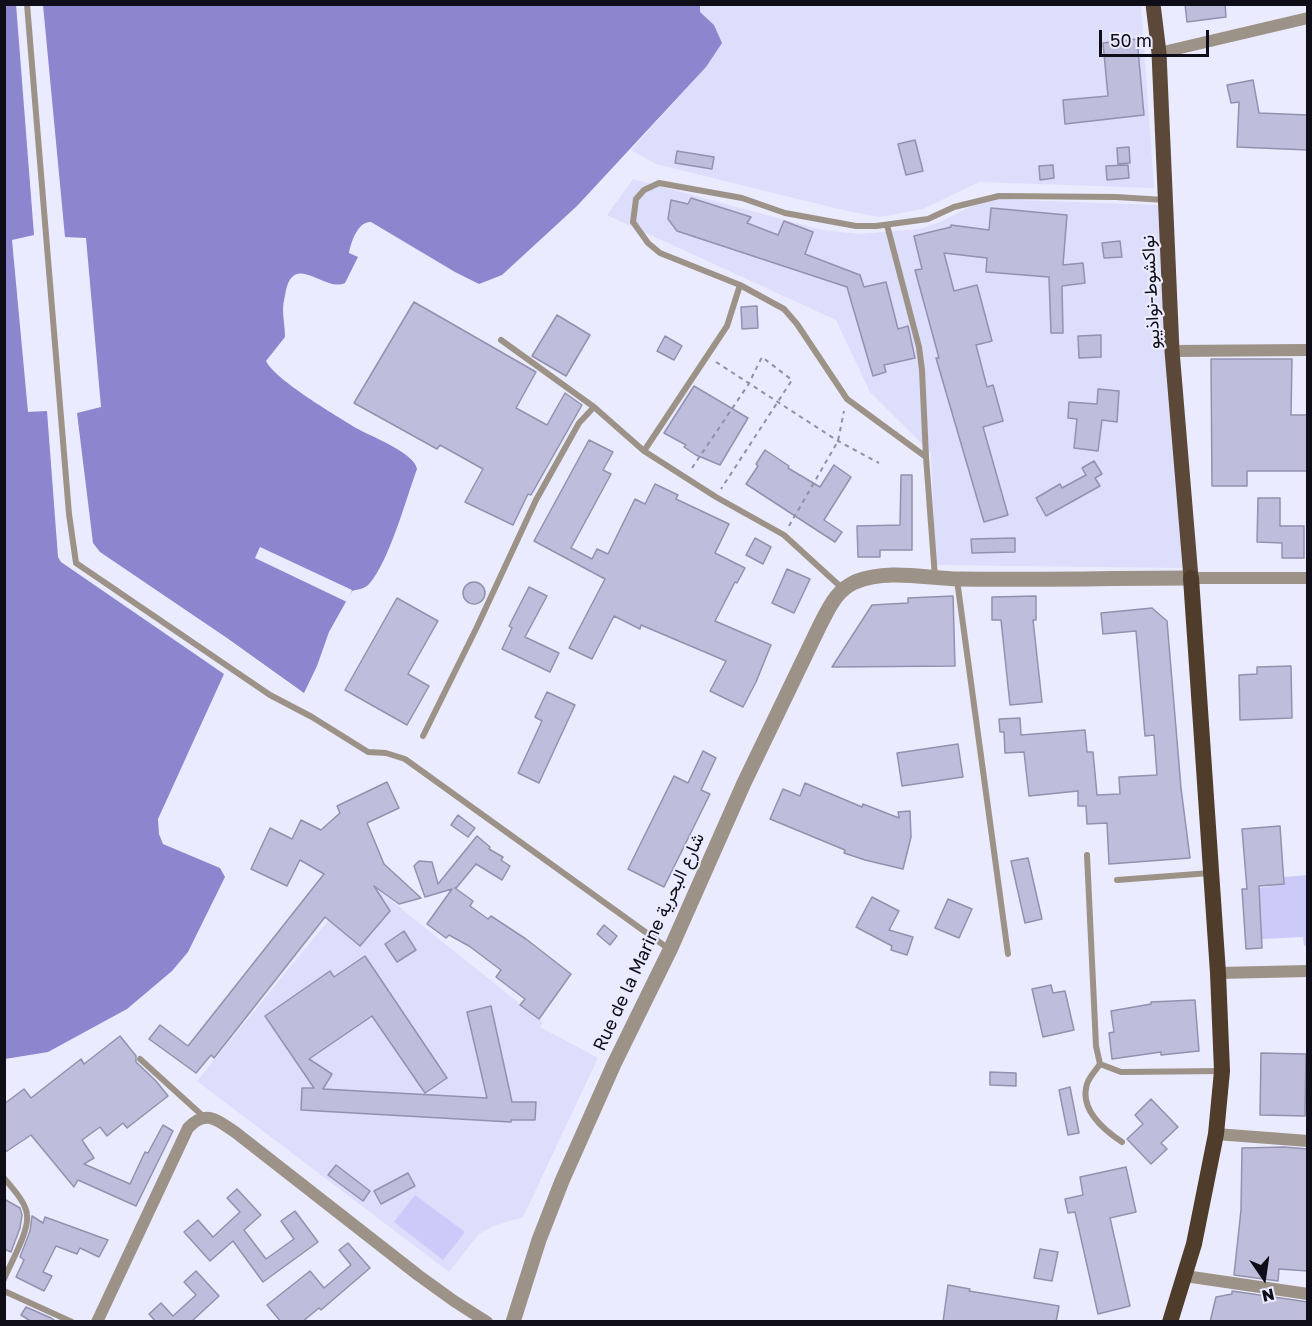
<!DOCTYPE html>
<html>
<head>
<meta charset="utf-8">
<style>
	body { margin:0 }
	#map { position:relative; width:1312px; height:1326px; overflow:hidden; background:#ebebff; font-family:"Golos Text",sans-serif }
	canvas { display:block }
	.frame { position:absolute; inset:0; border:6px solid #0e0d18; pointer-events:none }
	.north { position:absolute; left:1234px; top:1248px; width:60px; height:60px; -webkit-text-stroke:4px #ebebff; paint-order:stroke; rotate:167deg; font-size:16px; font-weight:700; line-height:24px; text-align:center; color:#0e0d18 }
	.north::after { content:''; display:block; margin:auto; width:21px; height:27px; background:#0e0d18; clip-path:polygon(50% 0,100% 100%,50% 72%,0 100%) }
	.scale { position:absolute; left:1099px; top:30px; width:110px; height:27px; box-sizing:border-box; border:3px solid #0e0d18; border-top:0; padding-left:8px; font-size:18px; line-height:21px; white-space:nowrap; color:#0e0d18; -webkit-text-stroke:4px #ebebff; paint-order:stroke }
</style>
</head>
<body>
<div id="map">
<canvas width="1312" height="1326"></canvas>
<div class="frame"></div>
<div class="north">N</div>
<div class="scale">50 m</div>
</div>
<script>
const ctx = document.querySelector('canvas').getContext('2d');
ctx.lineJoin = 'round';
function fill(path, color) {
  ctx.fillStyle = color;
  ctx.fill(path, 'evenodd');
}
function trace(path, color, width, dash) {
  ctx.strokeStyle = color;
  ctx.lineWidth = width;
  ctx.lineCap = dash ? 'butt' : 'round';
  ctx.setLineDash(dash || []);
  ctx.stroke(path);
}
function drawText(font, color, halo, rows, align = 'center') {
  ctx.font = font + ' "Golos Text",Vazirmatn,sans-serif';
  ctx.lineWidth = 4.5;
  ctx.setLineDash([]);
  ctx.textBaseline = 'middle';
  ctx.strokeStyle = halo;
  ctx.fillStyle = color;
  for (const [text, x, y, turn = 0] of rows) {
    ctx.save();
    ctx.translate(x, y);
    ctx.rotate((+turn || 0) * Math.PI / 180);
    ctx.textAlign = isNaN(turn) ? turn : align;
    if (halo) ctx.strokeText(text, 0, 0);
    ctx.fillText(text, 0, 0);
    ctx.restore();
  }
}
const built = new Path2D(`
	M699,5h442l13,183 -175,-6 -56,27 -44,8 -32,-6 -191,-47 -25,-14 75,-83 8,-42 -14,-13z
	M633,179l189,51 37,4 61,-5 20,-7 46,-23 175,6 21,363 -246,-3 -5,-112 -61,-61 -34,-72 -229,-105z
	M363,878l176,141 4,3 -3,5 58,31 -75,159 -30,9 -14,8 -30,38 -252,-191z`);
const green = new Path2D(`
	M1307,875v70l-3,1 -1,-9 -41,2 -3,-51 25,-4v-7z
	M415,1195l50,37 -22,28 -49,-38z`);
const water = new Path2D(`
	M16,4l18,231 -22,5 16,172 19,-1 11,146 3,5 163,112 -66,145 1,15 4,10 57,24 5,9 -37,75 -16,19 -45,38 -79,43 -43,7 -1,-1054z
	M43,5h657v7l14,13 8,18 -16,24 -129,139 -75,69 -23,9 -24,-12 -84,-50c-13,-1 -20,20 -22,31l9,4 -13,26c-20,10 -50,-31 -59,7 -1,6 -3,13 -3,19 0,9 2,19 2,28l-19,24c9,19 71,55 90,67 14,8 59,25 61,41 -11,30 -28,93 -48,115 -5,5 -10,5 -17,7l-23,41 -12,34 -13,27 -77,-55 -127,-86 -7,-9 -16,-130 24,-6 -15,-169 -21,-1z`);
const pier = new Path2D(`
	M260,547l92,43 -5,12 -92,-44z`);
const building = new Path2D(`
	M1185,4h40l1,13 -39,5z
	M1137,39l7,76 -79,9 -2,-24 45,-4 -5,-53z
	M1253,80l6,33 49,2v35l-71,-3 2,-45 -8,1 -4,-18z
	M915,140l8,31 -17,4 -8,-31z
	M1129,147l1,16 -12,1 -1,-16z
	M677,151l37,6 -2,12 -37,-6z
	M1053,165l1,13 -14,2 -1,-14z
	M1128,165l1,13 -22,2 -1,-14z
	M691,198l60,19 -4,6 31,12 6,-14 29,11 -8,22 55,21 4,12 22,-5 12,47 10,-3 7,32 -31,7 2,7 -13,4 -26,-89 -170,-56 -9,-12 3,-19 17,4z
	M991,208l76,7 -4,50 20,-2 2,20 -23,3 1,47h-12l-2,-56 -63,-5 1,-14 -43,-5 10,38 23,-6 15,56 -16,4 11,42 6,-2 10,36 -20,6 25,88 -24,7 -48,-164h3l-24,-88 7,-1 -8,-33 37,-9v-2l38,5z
	M1120,241l2,16 -18,1 -2,-15z
	M414,302l122,70 -20,36 31,17 18,-32 17,12 -51,90 -3,-1 -15,31 -48,-23 18,-33 -43,-24 -3,4 -83,-46z
	M757,306l1,22 -16,1 -1,-22z
	M557,315l33,20 -24,41 -34,-20z
	M1101,335v22l-22,1 -1,-22z
	M665,336l17,10 -8,14 -17,-9z
	M1211,359h81l-1,56h17v56h-61v15h-35z
	M694,386l54,32 -28,47 -24,-10 -12,-8 2,-2 -22,-12z
	M1098,389l21,2 -2,31 -15,-2 -4,31 -24,-3 3,-29 -9,-1 1,-16 28,2z
	M589,440l24,12 -10,18 8,4 -40,74 21,11 5,-10 11,5 27,-55 10,5 10,-20 23,11 -2,4 53,25 -14,29 30,15 -8,15 -2,-1 -20,39 56,24 -15,37 -13,25 -33,-16 16,-30 -85,-36 -1,4 -26,-13 -22,43 -23,-11 36,-69 -71,-38z
	M765,450l24,16 -1,2 32,19 14,-22 17,12 -27,43 18,12 -7,10 -89,-58 12,-18 -2,-2z
	M1094,461l8,13 -7,4 5,8 -54,30 -10,-18 24,-14 2,4 24,-13 -4,-7z
	M901,475h11v75h-32v7h-22l-1,-31 43,-1z
	M1258,498h22v28h24v32h-22v-15l-25,-1z
	M755,538l16,9 -8,17 -17,-9z
	M1015,538v14l-43,1 -1,-14z
	M787,569l23,10 -16,34 -22,-10z
	M463 593a11 11 0 1 1 22 0a11 11 0 1 1-22 0Z
	M529,587l18,9 -22,41 34,16 -9,19 -48,-23 10,-21 -3,-2z
	M953,596l2,70 -123,1 40,-62 36,-2v-5z
	M1036,596v24h-3l9,82 -32,3 -9,-85h-9v-23z
	M397,598l41,23 -30,53 21,12 -22,39 -62,-35z
	M1152,608l15,13 14,167 9,70 -81,6 -2,-41 -20,1 -1,-18h-8v-15l-49,5 -5,-44 -19,1 -1,-21h-4l-1,-13 21,-1 1,17 64,-5 2,22h6l4,43 23,-1 -1,-17 38,-2 -3,-40 -9,1 -9,-105 -33,3 -2,-21z
	M1291,666l1,52 -52,2 -1,-45 18,-1v-7z
	M547,692l28,13 -36,78 -21,-10 24,-52 -7,-4z
	M958,744l5,33 -61,9 -5,-33z
	M703,751l13,7 -15,32 9,4 -46,93 -36,-18 46,-93 14,7z
	M387,782l12,26 -32,15 17,41 37,34 -22,6 -25,-18 16,25 -30,35 -35,-29 -111,141 -3,-3 -15,18 -47,-34 11,-14 28,21 136,-172 -24,-14 -13,26 -36,-17 19,-41 22,11 9,-19 20,10 19,-17 -3,-7z
	M805,783l57,24 1,-3 36,14 -1,-6 12,-1 1,26 -8,32 -38,-9 -21,-7 1,-3 -75,-31 13,-30 17,7z
	M458,815l17,13 -7,9 -17,-12z
	M1280,826l4,58 -25,2 3,62 -16,1 -4,-60h5l-5,-60z
	M477,836l13,11 -1,2 14,8 -2,3 9,6 -8,14 -26,-16 -19,23 -2,1 18,13 -3,5 18,13 3,-3 35,23 45,35 -32,45 -19,-14 5,-6 -29,-22 5,-7 -32,-24 -20,-11 -3,3 -19,-14 25,-35 -27,8 -11,-31 5,-5 13,1 6,22z
	M1028,858l14,61 -17,4 -14,-62z
	M872,897l27,14 -10,19 24,7 -6,18 -16,-5 1,-4 -36,-19z
	M948,899l24,10 -13,29 -24,-10z
	M604,925l13,11 -7,9 -13,-11z
	M404,931l12,19 -19,12 -12,-18z
	M365,956l82,122 -22,15 -53,-77 -63,43 23,15 -9,15 164,9 -20,-86 24,-6 21,96h24l-1,18h-24v2l-210,-12 1,-22h12l-49,-72 65,-45 4,6z
	M1051,985l2,8 12,-2 9,39 -31,7 -11,-48z
	M1195,1000l4,51 -38,4v-3l-49,7 -3,-26 5,-1 -3,-21 40,-7v-2z
	M120,1036l16,20v6l20,19 12,15 -41,32 -4,-5 -16,13 -7,-9 -18,13 12,18 -10,6 46,20 15,-32 3,1 15,-28 10,6 -37,75 -58,-26 -4,7 -43,-52 -27,18v-49l20,-15 7,9 50,-39 3,5z
	M1261,1053l45,1 -1,62 -45,-1z
	M990,1072l26,1v13l-26,-1z
	M1070,1087l9,46 -11,2 -9,-45z
	M1151,1099l27,28 -17,16 6,6 -16,15 -24,-25 16,-15 -8,-9z
	M1284,1147l24,2v122l-29,-2 -1,12 -44,-6 7,-65 1,-62z
	M336,1165l34,26 -7,10 -35,-26z
	M1126,1167l10,45 -26,6 20,88 -32,8 -23,-102 -7,1 -3,-14 18,-4 -3,-18z
	M408,1173l7,13 -34,18 -7,-13z
	M237,1189l24,26 -17,15 22,29 28,-20 -13,-18 14,-10 23,31 -55,40 -30,-41 -23,20 -26,-29 14,-12 15,17 27,-25 -13,-14z
	M4,1199l16,9 2,7 -2,13 -9,24 -7,-3z
	M32,1216l11,7 2,-6 63,23 -9,17 -19,-9 -3,6 -21,-8 -13,26 9,4 -8,15 -28,-14 8,-17 -4,-3 10,-26z
	M348,1243l22,25 -49,42 -2,-2 -17,14h-21l-14,-17 43,-34 14,17 27,-23 -12,-15z
	M1040,1249l18,3 -6,29 -18,-3z
	M196,1271l23,25 -28,26h-35l-7,-8 12,-11 12,13 23,-21 -12,-13z
	M948,1285l22,4 -1,2 90,15 -3,16h-113z
	M1232,1291l76,11v20h-98l6,-25 16,-3z
	M26,1307l25,11 6,4h-25l-11,-7z`);
const path = new Path2D(`
	M716,362l122,79 41,22
	M692,468l56,-83 14,-28 30,23 -71,109
	M789,526l49,-85 6,-30`);
const service = new Path2D(`
	M27,4l42,510 7,49 194,132 42,22 56,35 18,1 19,6 264,190
	M887,225l32,122 3,23 4,87 9,120
	M501,340l93,67
	M644,451l83,-125 13,-41
	M926,457l-79,-58 -50,-75 -13,-15 -44,-24 -80,-32 -12,-10 -15,-21 3,-23 8,-9 15,-7 83,15 43,15 71,13h20l52,-7 26,-12 45,-11 117,1 49,3
	M957,580l51,374
	M423,736l53,-107 60,-129 43,-77 15,-16 50,44 72,46 68,38 58,53
	M1087,855l9,191 4,18 21,8 100,-1
	M1117,880l93,-7
	M140,1059l64,58
	M1100,1064c-4,6 -11,13 -13,20 -8,25 17,46 35,58
	M4,1178c8,10 22,24 23,37 2,17 -16,47 -23,64
	M4,1291l68,31`);
const minor = new Path2D(`
	M1159,53l149,-35
	M1172,351l136,-1
	M1191,578h117
	M1218,973l90,-2
	M1216,1134l92,7
	M1185,1276l123,18
	M97,1322l91,-194c18,-19 29,-8 47,4l183,143 36,26 33,21`);
const tertiary = new Path2D(`
	M513,1322l26,-82 23,-59 52,-117 56,-114 74,-167 77,-160c9,-17 16,-33 34,-41 32,-13 70,-4 104,-3 77,1 155,-1 232,-1`);
const primary = new Path2D(`
	M1153,4l6,49 13,298 19,227`);
const trunk = new Path2D(`
	M1170,1322l24,-78 22,-110 6,-63 -4,-98 -27,-395`);
const streetNames = [
	["نواكشوط-نواذيبو",1151,292,-93],
	["Rue de la Marine شارع البحرية",649,942,-65]
];
fill(built, '#ddddfc');
fill(green, '#cccaf8');
fill(water, '#8c86cf');
fill(pier, '#ebebff');
fill(building, '#bebddc');
trace(building, '#9291ae', 1.5);
trace(path, '#9291a2', 2, [4.5, 4.5]);
trace(service, '#9d9288', 6);
trace(minor, '#9d9288', 12);
trace(tertiary, '#9d9288', 15);
trace(primary, '#5b4838', 15);
trace(trunk, '#503c2a', 16);
drawText('18px', '#0e0d18', '#ebebff', streetNames);
</script>
</body>
</html>
